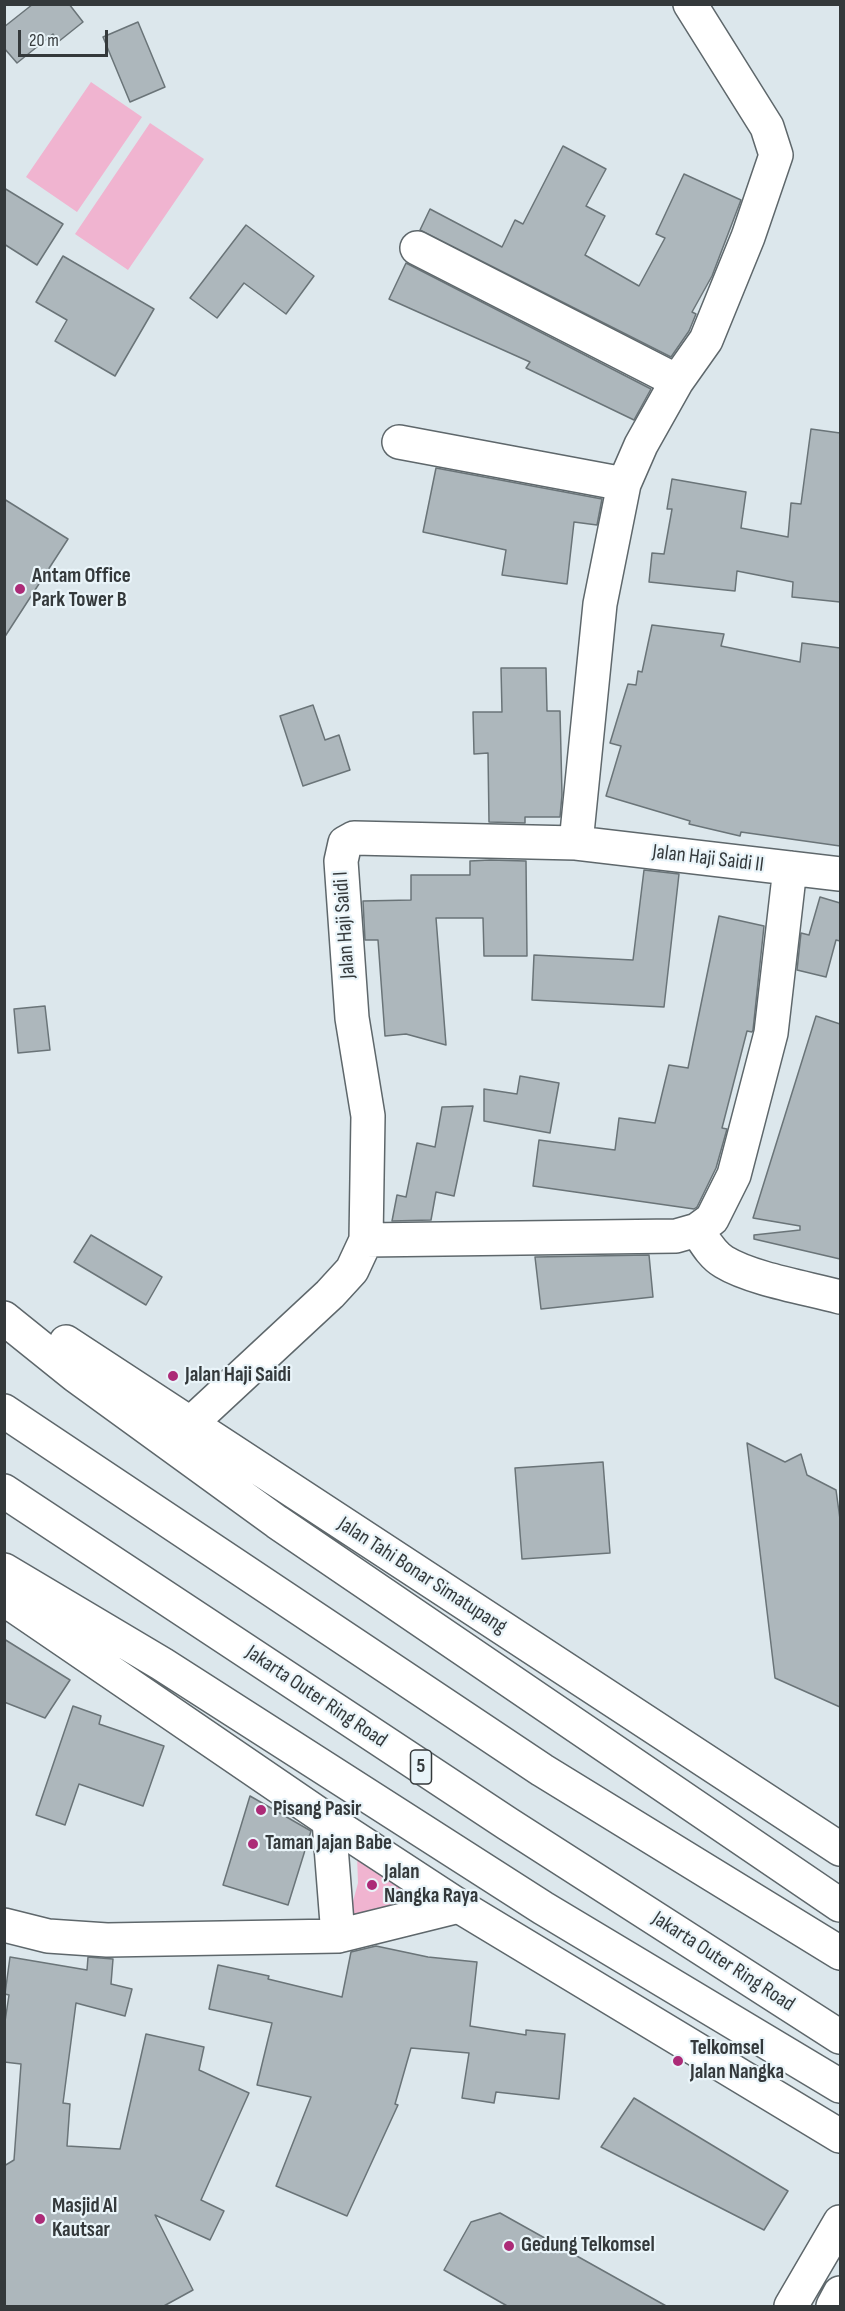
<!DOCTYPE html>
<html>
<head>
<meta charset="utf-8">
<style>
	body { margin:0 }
	#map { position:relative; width:845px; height:2311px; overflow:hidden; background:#dce7ec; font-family:"Sofia Sans Condensed",sans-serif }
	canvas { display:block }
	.frame { position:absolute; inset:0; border:6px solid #34393b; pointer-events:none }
	.scale { position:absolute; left:18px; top:30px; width:90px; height:27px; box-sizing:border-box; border:3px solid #34393b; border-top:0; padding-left:8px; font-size:18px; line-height:21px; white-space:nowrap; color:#34393b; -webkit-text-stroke:4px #e9f4f9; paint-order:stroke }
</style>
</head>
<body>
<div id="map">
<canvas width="845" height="2311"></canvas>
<div class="frame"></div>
<div class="scale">20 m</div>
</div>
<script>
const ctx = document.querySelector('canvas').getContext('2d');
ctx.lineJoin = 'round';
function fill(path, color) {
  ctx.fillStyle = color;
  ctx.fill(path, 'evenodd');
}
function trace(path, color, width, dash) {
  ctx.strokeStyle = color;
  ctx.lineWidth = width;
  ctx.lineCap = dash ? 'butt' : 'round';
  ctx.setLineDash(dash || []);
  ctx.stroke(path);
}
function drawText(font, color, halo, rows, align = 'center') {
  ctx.font = font + ' "Sofia Sans Condensed",sans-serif';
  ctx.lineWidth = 4.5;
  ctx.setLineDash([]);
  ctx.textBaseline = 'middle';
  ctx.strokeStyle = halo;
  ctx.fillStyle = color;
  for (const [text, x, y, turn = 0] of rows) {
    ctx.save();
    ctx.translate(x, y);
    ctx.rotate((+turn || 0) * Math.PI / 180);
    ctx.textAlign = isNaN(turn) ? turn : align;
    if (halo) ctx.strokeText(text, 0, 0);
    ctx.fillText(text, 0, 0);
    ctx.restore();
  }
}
const green = new Path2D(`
	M91,82l51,35 -65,95 -51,-35z
	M150,123l54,36 -76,111 -53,-36z
	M357,1855l87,49 -95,12 9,-33z`);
const building = new Path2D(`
	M33,4h36l14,18 -25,20 -5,-8 -36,29 -13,-15v-21z
	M138,22l27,65 -35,15 -27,-65z
	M563,146l43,23 -20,37 19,10 -20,39 54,31 26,-48 -9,-4 28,-60 57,26 -29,76 -20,36 4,2 -7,17 -18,26 -251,-127 10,-21 72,38 13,-27 8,4z
	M4,188l59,36 -26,41 -33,-21z
	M246,225l68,51 -28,38 -42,-31 -27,35 -27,-20z
	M63,256l91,53 -39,67 -60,-35 12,-21 -31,-18z
	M406,263l245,126 -17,31 -108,-52 4,-6 -141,-63z
	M811,429l29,4v169l-48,-5 1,-15 -56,-11 -2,20 -86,-9 3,-29 12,1 8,-45h-5l5,-30 74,13 -5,36 47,9 3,-34 10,1z
	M436,468l166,31 -5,26 -23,-3 -7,62 -65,-9 4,-25 -83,-18z
	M4,499l64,40 -64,99z
	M652,625l72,9 -3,12 79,16 2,-19 38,5v198l-99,-14 -1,4 -51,-12 1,-3 -84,-25 15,-50 -11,-3 18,-59 8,1 2,-14 4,1z
	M501,668h45l1,43h13l2,84 -2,22h-35v6l-36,-1 -1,-69 -14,1 -1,-42h29z
	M313,705l12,35 14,-5 11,35 -47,16 -23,-70z
	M490,860l36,1 1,95h-43l-1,-38h-47l10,127 -40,-11 -21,2 -7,-96h-13l-2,-39 48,-1v-25h59v-14z
	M644,870l35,4 -15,133 -132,-7 2,-45 99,5z
	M820,897l20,6v38l-4,-1 -10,37 -29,-7 4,-37 8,2z
	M719,916l45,10 -11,104 -1,2 -5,-1 -25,97 5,1 -11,39 -19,39 -3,2 -161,-23 6,-46 76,10 4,-32 36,5 14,-58 19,3z
	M45,1006l5,44 -32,3 -4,-44z
	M816,1016l24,8v235l-86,-20v-4l46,-5v-4l-47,-8z
	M520,1076l39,7 -9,50 -66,-12v-32l33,5z
	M473,1106l-19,90 -18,-4 -5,28 -39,1 5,-26 9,2 11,-54 18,4 7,-40z
	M91,1235l71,42 -16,28 -72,-43z
	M649,1255l4,42 -112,12 -6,-52z
	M747,1443l38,19 16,-8 6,21 29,15 4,29v188l-65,-29z
	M603,1462l7,91 -88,6 -7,-91z
	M4,1639l66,41 -25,38 -41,-16z
	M73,1706l28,10 -2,8 65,22 -21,60 -64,-22 -14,41 -29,-10z
	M250,1796l61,35 -23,74 -65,-20z
	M376,1946l52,11 49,5 -7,64 56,9v-5l39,4 -6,65 -63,-7 -2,11 -32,-5 7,-45 -58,-5 -16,56 3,1 -51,111 -71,-30 35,-89 -54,-12 15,-62 -63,-14 9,-44 51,11 -1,3 74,18 9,-45z
	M10,1957l77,13 1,-13 25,2 -2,25 21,5 -7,27 -49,-13 -13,100 7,1 -3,42 53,3 26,-115 58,13 -5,23 50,23 -48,107 23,11 -14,29 -55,-25 38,75 -31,17h-158v-141l10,-6 7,-96 -17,-2v-34l5,-33 -4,-1z
	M634,2098l154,93 -24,39 -163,-83z
	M500,2213l168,94h-159l-65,-37 27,-48z`);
const minor = new Path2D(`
	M417,248l260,133
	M399,442l225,42
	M576,843l24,-239 24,-120 17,-39 36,-64 29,-41 42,-103 28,-82 -9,-28 -77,-123
	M697,1230c8,12 15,25 27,32 28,17 83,26 116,35
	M366,1240l310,-4 21,-6 15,-11 22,-44 37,-142 19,-165
	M189,1425l141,-131 22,-24 14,-30 2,-124 -16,-98 -11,-157 4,-18 9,-5 222,5 264,31
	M329,1821l9,115
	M4,1925l44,11 59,4 231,-4 121,-30
	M791,2306l49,-84
	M833,2306l7,-13`);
const highway = new Path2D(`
	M4,1318l72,58 201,146 563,383
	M66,1342l774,507
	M4,1411l538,359 298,183
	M4,1491l504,333 332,213
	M4,1570l158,94 381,244 297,178
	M4,1599l325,222 130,85 381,230`);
const markers = [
	[20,589,6,"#ac2b77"],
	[173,1376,6,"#ac2b77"],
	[261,1810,6,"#ac2b77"],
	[253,1844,6,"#ac2b77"],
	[372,1885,6,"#ac2b77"],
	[678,2061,6,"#ac2b77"],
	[40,2219,6,"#ac2b77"],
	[509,2246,6,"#ac2b77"]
];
const shields = [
	[421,1767,21]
];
const shieldNames = [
	["5",421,1767]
];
const poiNames = [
	["Antam Office",32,577],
	["Park Tower B",32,601],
	["Jalan Haji Saidi",185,1376],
	["Pisang Pasir",273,1810],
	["Taman Jajan Babe",265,1844],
	["Jalan",384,1873],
	["Nangka Raya",384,1897],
	["Telkomsel",690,2049],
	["Jalan Nangka",690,2073],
	["Masjid Al",52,2207],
	["Kautsar",52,2231],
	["Gedung Telkomsel",521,2246]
];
const streetNames = [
	["Jalan Haji Saidi II",708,859,7],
	["Jalan Haji Saidi I",345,925,-94],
	["Jalan Tahi Bonar Simatupang",422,1576,33],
	["Jakarta Outer Ring Road",316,1697,34],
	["Jakarta Outer Ring Road",723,1962,33]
];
fill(green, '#f0b4d0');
fill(building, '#adb7bc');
trace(building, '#6a7478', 1.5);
trace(minor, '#5e676b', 36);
trace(highway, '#5e676b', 36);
trace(minor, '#fff', 33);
trace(highway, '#fff', 33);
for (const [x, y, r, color] of markers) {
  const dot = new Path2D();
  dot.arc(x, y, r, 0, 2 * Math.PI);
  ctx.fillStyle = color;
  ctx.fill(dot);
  trace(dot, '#e9f4f9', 2);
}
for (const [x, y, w] of shields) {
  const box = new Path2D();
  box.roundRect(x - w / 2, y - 17, w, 34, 4.5);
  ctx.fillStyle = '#e9f4f9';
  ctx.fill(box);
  trace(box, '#34393b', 1.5);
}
drawText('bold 20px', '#34393b', null, shieldNames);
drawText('bold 21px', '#34393b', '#e9f4f9', poiNames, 'left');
drawText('21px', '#34393b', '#e9f4f9', streetNames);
</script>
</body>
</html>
